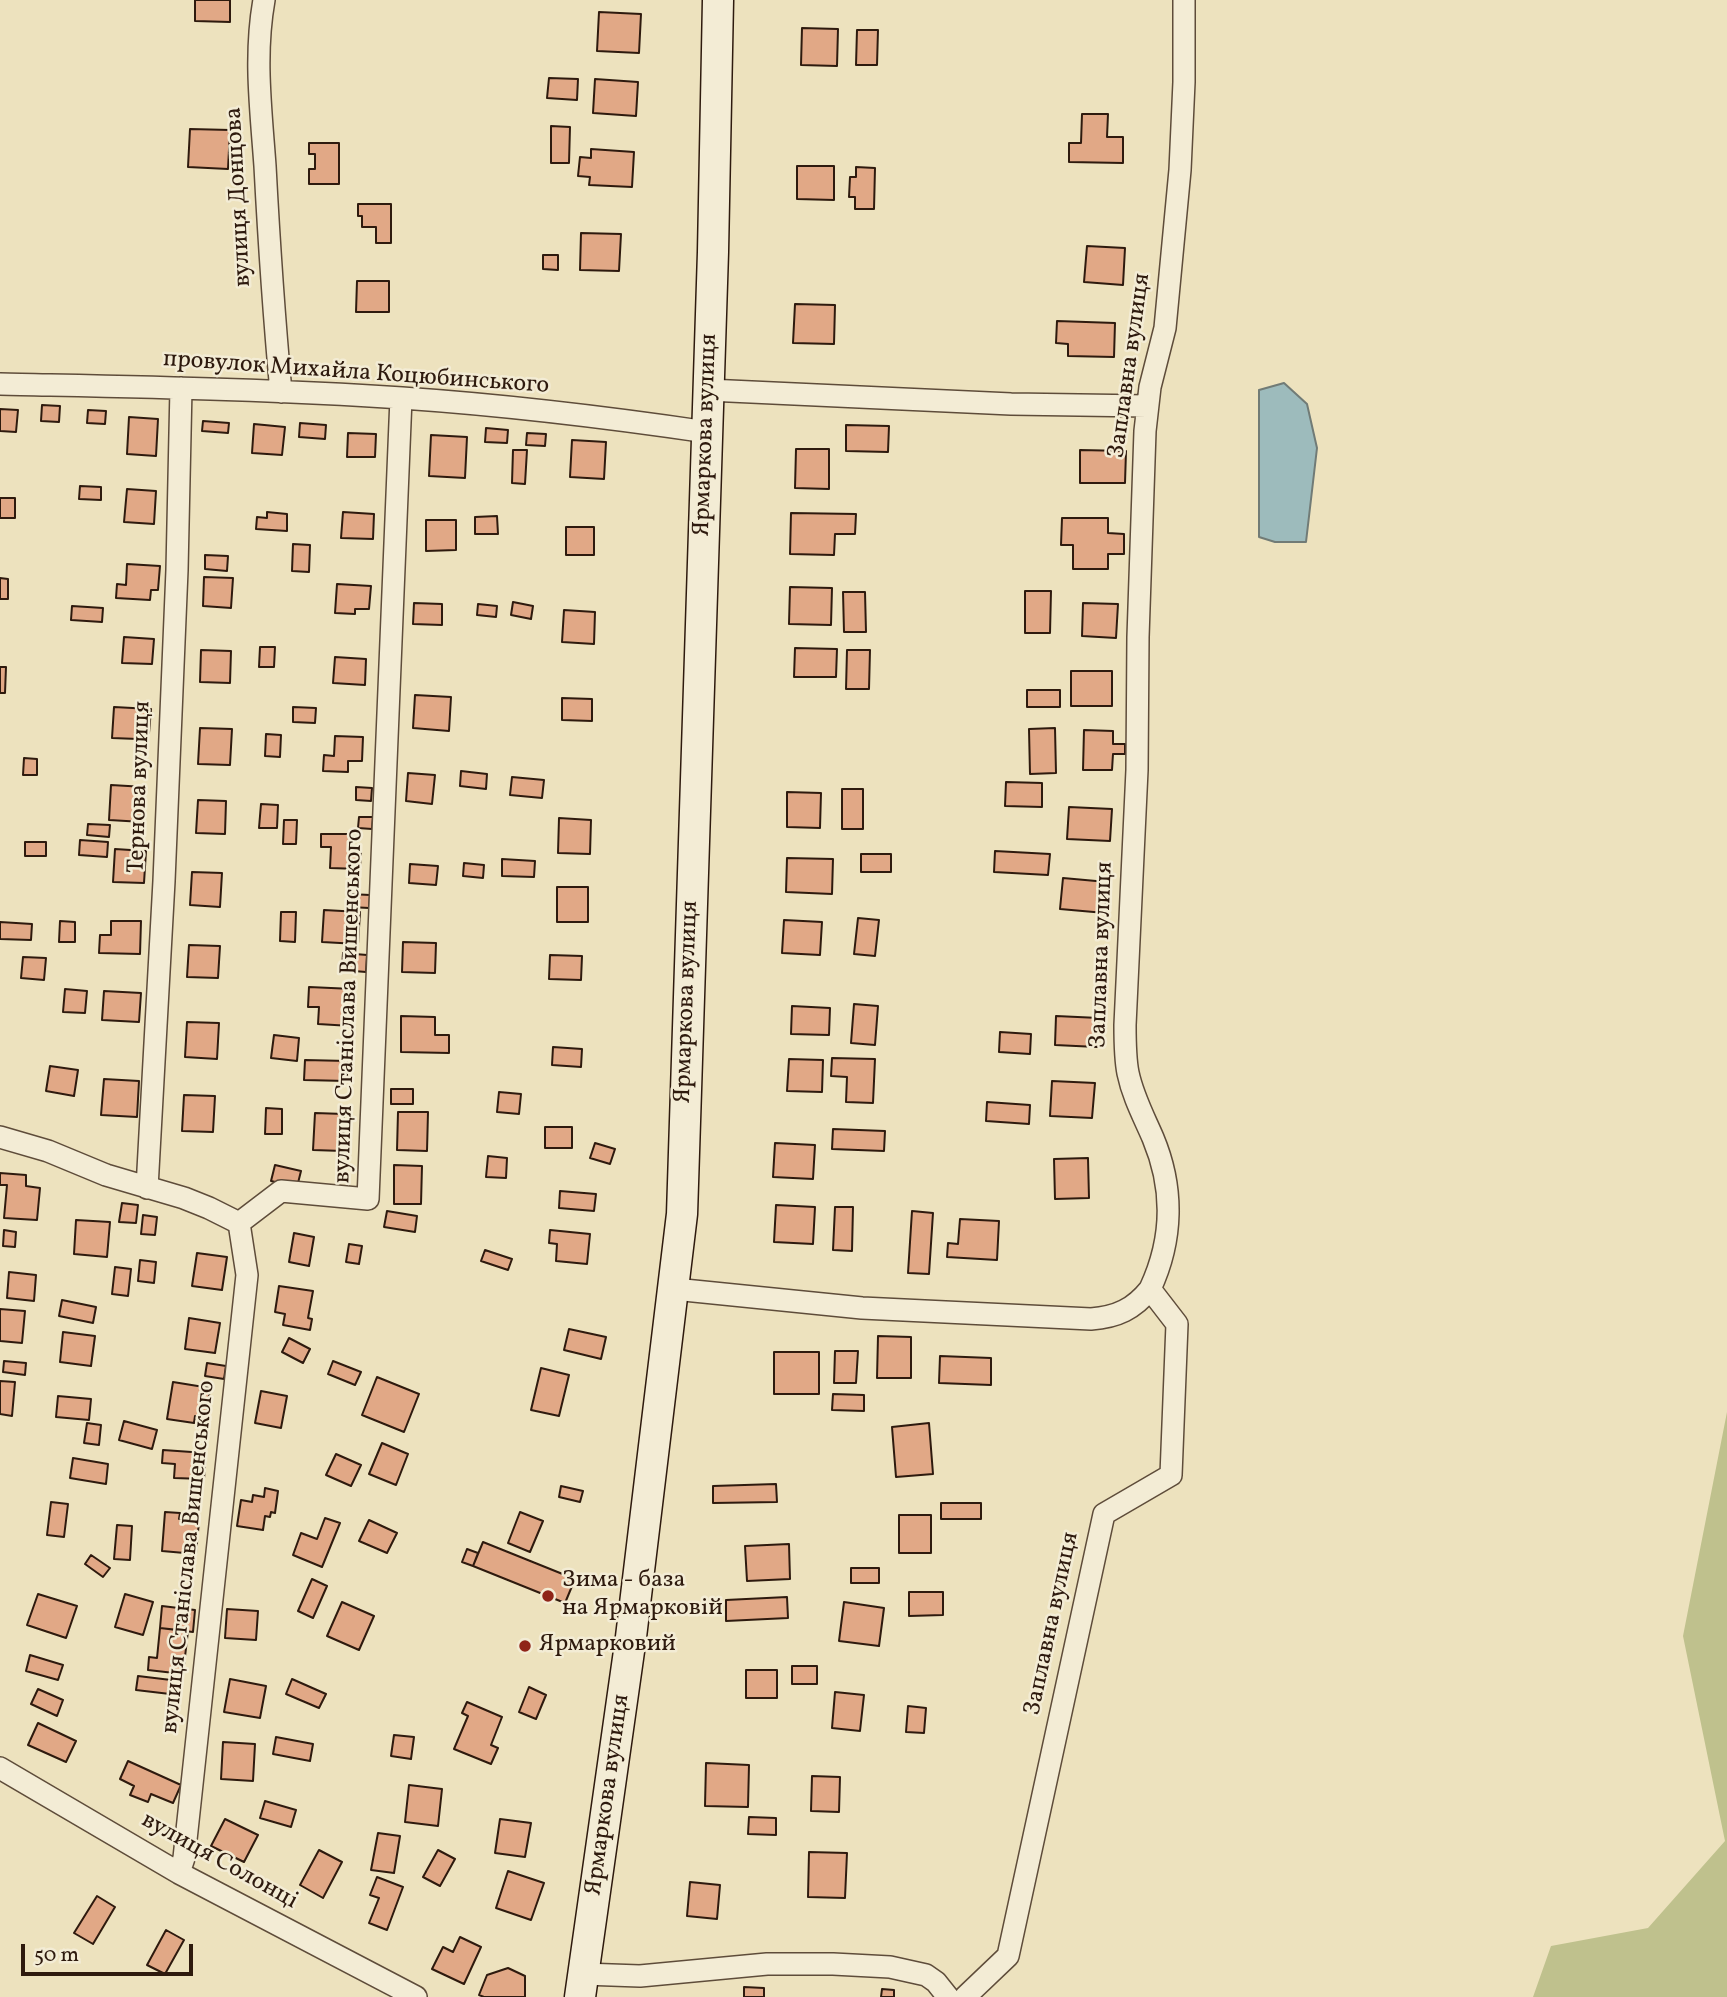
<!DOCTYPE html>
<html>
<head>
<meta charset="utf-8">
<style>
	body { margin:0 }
	#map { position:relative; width:1727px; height:1997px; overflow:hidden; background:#ede2be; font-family:Vollkorn,serif }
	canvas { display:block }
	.scale { position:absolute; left:21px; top:1944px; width:172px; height:32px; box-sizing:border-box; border:4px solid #2e1a0e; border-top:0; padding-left:9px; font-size:21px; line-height:24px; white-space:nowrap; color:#2e1a0e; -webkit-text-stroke:5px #f3ecd5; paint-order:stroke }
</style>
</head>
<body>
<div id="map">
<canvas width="1727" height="1997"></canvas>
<div class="scale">50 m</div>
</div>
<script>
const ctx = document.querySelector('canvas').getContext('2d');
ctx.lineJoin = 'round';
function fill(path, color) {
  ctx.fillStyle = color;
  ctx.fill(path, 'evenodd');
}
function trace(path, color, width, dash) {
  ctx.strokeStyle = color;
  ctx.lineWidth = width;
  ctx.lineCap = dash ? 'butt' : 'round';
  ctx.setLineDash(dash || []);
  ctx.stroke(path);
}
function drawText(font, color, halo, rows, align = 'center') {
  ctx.font = font + ' Vollkorn,serif';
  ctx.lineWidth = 5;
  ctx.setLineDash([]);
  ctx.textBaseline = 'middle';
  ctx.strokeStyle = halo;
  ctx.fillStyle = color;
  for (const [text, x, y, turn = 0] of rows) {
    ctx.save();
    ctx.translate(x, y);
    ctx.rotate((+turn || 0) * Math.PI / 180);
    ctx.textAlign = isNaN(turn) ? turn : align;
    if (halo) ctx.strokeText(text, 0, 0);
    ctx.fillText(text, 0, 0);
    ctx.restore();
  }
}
const green = new Path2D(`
	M1727,1412v585h-194l18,-51 97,-18 77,-87 -42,-205z`);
const water = new Path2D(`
	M1284,383l23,21 10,44 -11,94h-31l-16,-5v-147z`);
const building = new Path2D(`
	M195,0h35v22l-35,-1z
	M599,12l42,2 -2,39 -42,-2z
	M802,28l36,1 -1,37 -36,-1z
	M857,30h21l-1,35h-21z
	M549,78l29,1 -1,21 -30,-2z
	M595,79l43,3 -2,34 -43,-3z
	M1082,114h26l-1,23h16v26l-54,-1v-19h12z
	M551,126l19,1 -1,36h-18z
	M190,129l40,1 -2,39 -40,-2z
	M309,143h30v41h-30v-15h6v-15h-6z
	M591,149l43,3 -2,35 -43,-2 1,-8 -12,-1 2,-19 11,1z
	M797,166h37v34l-37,-1z
	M856,167l19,1 -1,41h-19v-12h-6l1,-20h6z
	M358,204h33v39h-15v-16h-14v-11h-4z
	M581,233l40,1 -2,37 -39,-1z
	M1087,246l38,2 -2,37 -39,-3z
	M543,255h15v15l-15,-1z
	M357,281h32v31h-33z
	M795,304l40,1 -1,39 -41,-1z
	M1057,321l58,2 -1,34 -46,-1v-12l-12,-1z
	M42,405l18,1 -1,16 -18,-1z
	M0,409l18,1 -2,22 -16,-1z
	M88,410l18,1 -1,13 -18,-1z
	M129,417l29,2 -2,37 -29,-2z
	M203,421l26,2 -1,10 -26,-2z
	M300,423l26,2 -1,14 -26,-2z
	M254,424l31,3 -3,28 -30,-2z
	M846,425l43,1 -1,26 -42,-1z
	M486,428l22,2 -1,13 -22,-1z
	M348,433l28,1 -1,23h-28z
	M527,433l19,1 -1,12 -19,-1z
	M431,435l36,2 -2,41 -36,-2z
	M572,440l34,2 -2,37 -34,-2z
	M796,449h33v40l-34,-1z
	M513,450h14l-2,34 -13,-1z
	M1080,450l46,1 -1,32h-45z
	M80,486l21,1v13l-22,-1z
	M127,489l29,2 -2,33 -30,-2z
	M0,498h15v20h-15z
	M267,512l20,2v17l-31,-2 1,-12 10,1z
	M343,512l31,2 -1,25 -32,-1z
	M791,513l65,1 -1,20h-20l-1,21 -44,-1z
	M497,516l1,18h-23v-17z
	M1062,518h46v15l16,1v20h-16v15h-35v-24h-12z
	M426,520h30v30l-30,1z
	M566,527h28v28h-28z
	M293,544l17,1 -1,27 -17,-1z
	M205,555l23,1 -1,15 -22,-2z
	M127,564l33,2 -2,24h-7l-1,10 -34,-2 1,-14 9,1z
	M204,577l29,1 -2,30 -28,-2z
	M0,578l8,1v20h-8z
	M337,584l34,2 -2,23h-14v5l-20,-1z
	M790,587l42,1 -1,37 -42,-1z
	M1025,591h26l-1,42h-25z
	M843,592h22l1,40h-22z
	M513,602l20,4 -2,13 -20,-4z
	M414,603l28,1v21l-29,-1z
	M1083,603l35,1 -2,34 -34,-2z
	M478,604l19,2 -1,11 -19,-2z
	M72,606l31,2 -1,14 -31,-2z
	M564,610l31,2 -1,32 -32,-2z
	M124,637l30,2 -2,25 -30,-1z
	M260,647h15l-1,20h-15z
	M795,648l42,1 -1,28h-42z
	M201,650l30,1 -1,32 -30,-1z
	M847,650h23l-1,39h-23z
	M335,657l31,2 -1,26 -32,-2z
	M0,667h6l-1,26h-5z
	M1071,671h41v35h-41z
	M1027,690h33v17h-33z
	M415,695l36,2 -2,34 -36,-3z
	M562,698l30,1v22l-30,-1z
	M114,707l37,2 -2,24 -11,-1v7l-26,-1z
	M293,707l23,1 -1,15 -22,-1z
	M200,728l32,1 -2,36 -32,-1z
	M1055,728l1,45 -26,1 -1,-45z
	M1084,730l29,1v13h12v10h-12l-1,16h-29z
	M266,734l15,1 -1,22 -15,-1z
	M335,736l28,1 -1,24h-14v11l-25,-1 1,-16 10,1z
	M24,758l13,1v16h-14z
	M461,771l26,3 -1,15 -26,-3z
	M408,773l27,2 -3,29 -26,-3z
	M512,777l32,3 -2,18 -32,-3z
	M1006,782l36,1v24l-37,-1z
	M111,785l34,2 -2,35 -34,-2z
	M356,787l16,1 -1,13 -15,-1z
	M842,789h21v40h-21z
	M787,792l34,1 -1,35 -33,-1z
	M198,800l28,1 -1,33 -29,-1z
	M261,804l17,1 -1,23h-18z
	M1069,807l43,2 -2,32 -43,-2z
	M359,817h14l-1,12 -14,-1z
	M559,818l32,2 -1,34 -32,-1z
	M284,820h13l-1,24h-13z
	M88,824l22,1 -1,12 -22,-2z
	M321,834h31l-1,14h10l-1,21 -30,-1 1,-21h-10z
	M80,840l28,2 -1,15 -28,-2z
	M25,842h21v14h-21z
	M115,849l31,2 -2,32 -31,-1z
	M995,851l55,3 -2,21 -54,-3z
	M861,854h30v18h-30z
	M787,858l46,1 -1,35 -46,-2z
	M502,859l33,2 -1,16 -32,-1z
	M464,863l20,2 -1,13 -20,-2z
	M410,864l28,2 -2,19 -27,-2z
	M192,872l30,1 -2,34 -30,-2z
	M1063,878l44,4 -2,31 -45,-4z
	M557,887h31v35h-31z
	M350,894l20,1 -1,13 -19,-1z
	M324,910l36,2 -2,32 -36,-2z
	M281,912h15l-1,30 -15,-1z
	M858,918l21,2 -4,36 -21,-2z
	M784,920l38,2 -2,33 -38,-2z
	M60,921l15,1v20h-16z
	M111,921h30l-1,33 -41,-1 1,-18h11z
	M0,922l32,2 -1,16 -31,-1z
	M403,942l33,1 -1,30 -33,-1z
	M189,945l31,1 -2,32 -31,-1z
	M343,953l24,2 -1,17 -24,-2z
	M550,955l32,1 -1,24 -32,-1z
	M23,957l23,1 -2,22 -23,-2z
	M309,987l44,2 -2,37 -33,-2 1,-17h-11z
	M65,989l22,2 -2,22 -22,-1z
	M104,991l37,2 -2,29 -37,-2z
	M854,1004l24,2 -3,39 -24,-2z
	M792,1006l38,2 -1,27 -38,-1z
	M401,1016l34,1v18h14v18l-48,-1z
	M1056,1016l43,2 -2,29 -42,-2z
	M187,1022l32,1 -2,36 -32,-2z
	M1000,1032l31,2 -1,20 -31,-2z
	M274,1035l25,3 -2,23 -26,-3z
	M553,1047l29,2 -1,18 -29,-2z
	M832,1058l43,1 -2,44 -27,-1 1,-25 -16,-1z
	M789,1059l34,1 -1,32 -35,-1z
	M305,1060l42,1v20l-43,-1z
	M50,1066l28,4 -4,26 -28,-5z
	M104,1079l35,2 -2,36 -36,-2z
	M1052,1081l43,2 -3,35 -42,-2z
	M391,1089h22v15h-22z
	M499,1092l22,2 -2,20 -22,-2z
	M184,1095l31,1 -2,36 -31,-1z
	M987,1102l43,3 -1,19 -43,-3z
	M266,1108l16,1v25h-17z
	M398,1112h30l-1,39 -30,-1z
	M315,1113l29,1 -1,37 -30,-1z
	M545,1127h27v21h-27z
	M833,1129l52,2 -1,20 -52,-2z
	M595,1143l20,6 -5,15 -20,-6z
	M775,1143l40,2 -2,34 -40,-2z
	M488,1156l19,2 -1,20 -20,-1z
	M1088,1158l1,40 -34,1 -1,-40z
	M275,1165l26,6 -4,16 -26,-6z
	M394,1165l28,1 -1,38h-27z
	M0,1173l26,2v11l14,2 -3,32 -33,-2 3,-33h-7z
	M560,1191l36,3 -2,17 -35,-3z
	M122,1203l16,2 -2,18 -17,-1z
	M776,1205l39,2 -2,37 -39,-2z
	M835,1207h18l-1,44 -19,-1z
	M387,1211l30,5 -2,16 -31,-5z
	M912,1211l21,2 -4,61 -21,-1z
	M143,1215l14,2 -2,18 -14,-1z
	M960,1219l39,2 -2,39 -50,-3 1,-14 10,1z
	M76,1220l34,2 -3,35 -33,-3z
	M4,1230l12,2 -1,15 -12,-1z
	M550,1230l40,4 -3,30 -31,-3 1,-17 -8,-1z
	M294,1233l20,4 -5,29 -20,-4z
	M349,1244l13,2 -3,18 -13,-2z
	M485,1250l27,9 -4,11 -27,-9z
	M197,1253l30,4 -5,33 -30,-4z
	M140,1260l16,2 -2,21 -16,-2z
	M115,1267l16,2 -3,27 -16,-2z
	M9,1272l27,3 -2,26 -27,-3z
	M279,1286l34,5 -5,27 4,1 -2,11 -27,-5 2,-11 -10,-2z
	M62,1300l34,7 -3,16 -34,-7z
	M0,1309l25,2 -3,32 -22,-2z
	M189,1318l31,5 -5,30 -30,-4z
	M569,1329l37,8 -5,22 -37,-9z
	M63,1332l32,4 -4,30 -31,-4z
	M878,1336l33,1v41h-34z
	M289,1338l21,11 -7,14 -21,-11z
	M835,1351h23l-2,32h-22z
	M774,1352h45v42h-45z
	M940,1356l51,2v27l-52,-2z
	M4,1361l22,2 -1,12 -22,-3z
	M333,1361l28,11 -6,13 -27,-11z
	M207,1363l19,3 -2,13 -19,-3z
	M541,1368l28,7 -10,41 -28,-6z
	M377,1377l42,17 -15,38 -42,-17z
	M0,1381l15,1 -3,34 -12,-2z
	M173,1382l37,6 -4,30 -11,-2 -1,7 -27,-4z
	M261,1391l26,5 -6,32 -26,-5z
	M833,1394l31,1v16l-32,-1z
	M58,1396l33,3 -2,21 -33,-3z
	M124,1421l33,9 -5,19 -33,-9z
	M87,1423l14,2 -2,20 -15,-2z
	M929,1423l4,51 -37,3 -4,-50z
	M382,1443l26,11 -12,31 -27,-11z
	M163,1450l43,3 -2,26 -30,-1 1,-14 -13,-1z
	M336,1454l25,11 -10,21 -25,-11z
	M73,1458l35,6 -2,20 -36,-6z
	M776,1484l1,18 -64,1v-17z
	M561,1486l22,5 -3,11 -21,-5z
	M265,1488l13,3 -3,22 -4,-1 -1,5 -5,-1 -2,14 -26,-4 4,-26 11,2 1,-7 11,2z
	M51,1502l17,2 -4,33 -17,-2z
	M941,1503h40v16h-40z
	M165,1512l15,1 -1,6 20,2 -3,33 -34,-3z
	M520,1512l23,9 -13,31 -22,-9z
	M899,1515h32v38h-32z
	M325,1518l15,5 -18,44 -29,-12 8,-22 16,6z
	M369,1520l28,13 -10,20 -28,-12z
	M117,1525l15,1 -2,34 -16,-1z
	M483,1542l92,37 -10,24 -92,-37z
	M789,1544l1,35 -43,2 -2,-35z
	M467,1549l11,4 -5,13 -11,-4z
	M91,1555l19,13 -7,9 -18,-13z
	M851,1568h28v15h-28z
	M312,1579l15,7 -14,32 -15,-7z
	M909,1592h34v23l-34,1z
	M38,1594l39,12 -11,32 -39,-13z
	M125,1594l28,8 -10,33 -28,-8z
	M787,1597l1,21 -62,3v-21z
	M342,1602l32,14 -15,34 -32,-14z
	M844,1602l40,6 -5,38 -40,-5z
	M162,1606l33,4 -2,22 -33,-4z
	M227,1609l31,2 -2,29 -31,-2z
	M160,1628l28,3 -5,43 -35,-4 1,-13 8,1z
	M30,1655l33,10 -5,15 -32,-9z
	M792,1666h25v18h-25z
	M746,1670h31v28h-31z
	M138,1676l33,4 -1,14 -34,-4z
	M230,1679l36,7 -6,32 -36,-6z
	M292,1679l34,15 -7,14 -33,-14z
	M529,1687l17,8 -10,24 -17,-7z
	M38,1689l25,11 -6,16 -26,-12z
	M835,1692l29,3 -4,36 -28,-3z
	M467,1702l35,15 -11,28 7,3 -7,16 -37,-15 14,-33 -6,-3z
	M908,1706l18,2 -2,25 -18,-1z
	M38,1723l38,18 -10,21 -38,-17z
	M394,1735l20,2 -3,22 -20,-3z
	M276,1737l37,7 -3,17 -37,-7z
	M223,1742l32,2 -2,37 -32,-2z
	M128,1761l53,24 -8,18 -22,-9 -3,8 -18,-7 4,-9 -14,-7z
	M706,1763l43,2 -1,42 -43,-1z
	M812,1776l28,1 -1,35 -28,-1z
	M409,1785l33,4 -4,37 -33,-4z
	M265,1801l31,9 -5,17 -31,-9z
	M749,1817l27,1v17l-28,-1z
	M225,1819l33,16 -14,27 -33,-16z
	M500,1819l31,4 -6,34 -30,-4z
	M378,1833l22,3 -6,37 -23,-3z
	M319,1850l23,12 -19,36 -23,-13z
	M438,1850l17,9 -15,27 -17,-9z
	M809,1852l38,1 -2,45 -37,-1z
	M508,1871l36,12 -13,37 -35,-12z
	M377,1877l26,10 -16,43 -18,-7 10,-25 -9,-3z
	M690,1882l30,3 -3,34 -30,-3z
	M97,1896l18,11 -22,37 -19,-11z
	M166,1930l18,10 -19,34 -18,-9z
	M460,1937l21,10 -17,37 -32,-15 11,-22 10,5z
	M508,1968l17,8v21h-41l-5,-2 8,-20z
	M744,1987l20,1v9h-20z
	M882,1989l12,1v7h-13z`);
const minor = new Path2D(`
	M264,0c-10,56 -3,110 1,166 4,76 9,150 16,226
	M0,384c134,3 268,5 402,14 102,7 203,19 305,34
	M708,390l303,14 136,2
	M0,1137l48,14 58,24 78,23 25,10 30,15
	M147,1188l17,-307 13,-311 4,-182
	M674,1289l188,19 229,11c26,-2 43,-10 59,-30
	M0,1768l179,105 237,124
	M179,1873l5,-15 63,-583 -8,-52 42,-32 87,8 33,-801
	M583,1974l57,2 127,-12h66l57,3 36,8 10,7 12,15
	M965,1997l43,-41 96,-442 67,-39 6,-151 -27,-35c23,-49 24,-101 3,-151 -9,-21 -20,-41 -25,-65 -3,-15 -3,-32 -3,-48l12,-255 1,-133 7,-206 5,-44 15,-59 15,-158 4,-88v-82`);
const secondary = new Path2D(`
	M580,1997l51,-360 51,-423 31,-962 5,-252`);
const markers = [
	[548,1596,7,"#8f2418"],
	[525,1646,7,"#8f2418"]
];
const streetNames = [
	["вулиця Донцова",240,197,-93],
	["Заплавна вулиця",1131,366,-82],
	["провулок Михайла Коцюбинського",356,374,4],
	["Ярмаркова вулиця",707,435,-88],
	["Тернова вулиця",141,787,-88],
	["Заплавна вулиця",1103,955,-88],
	["Ярмаркова вулиця",688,1002,-88],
	["вулиця Станіслава Вишенського",350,1006,-88],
	["вулиця Станіслава Вишенського",190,1557,-84],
	["Заплавна вулиця",1053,1624,-78],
	["Ярмаркова вулиця",609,1795,-82],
	["вулиця Солонці",219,1862,29]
];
const poiNames = [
	["Зима - база",562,1582],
	["на Ярмарковій",562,1610],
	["Ярмарковий",539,1646]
];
fill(green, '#bfc18d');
fill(water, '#9dbbbc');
trace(water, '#717b76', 2);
fill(building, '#e1a886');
trace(building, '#2e1a0e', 2);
trace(minor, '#5e4c3a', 24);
trace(secondary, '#2e1a0e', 33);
trace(minor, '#f3ecd5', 21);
trace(secondary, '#f3ecd5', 30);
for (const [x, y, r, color] of markers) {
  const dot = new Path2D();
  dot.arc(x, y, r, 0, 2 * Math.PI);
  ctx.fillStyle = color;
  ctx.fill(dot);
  trace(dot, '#f3ecd5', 2.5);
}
drawText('24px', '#2e1a0e', '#f3ecd5', streetNames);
drawText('24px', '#2e1a0e', '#f3ecd5', poiNames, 'left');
</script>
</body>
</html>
